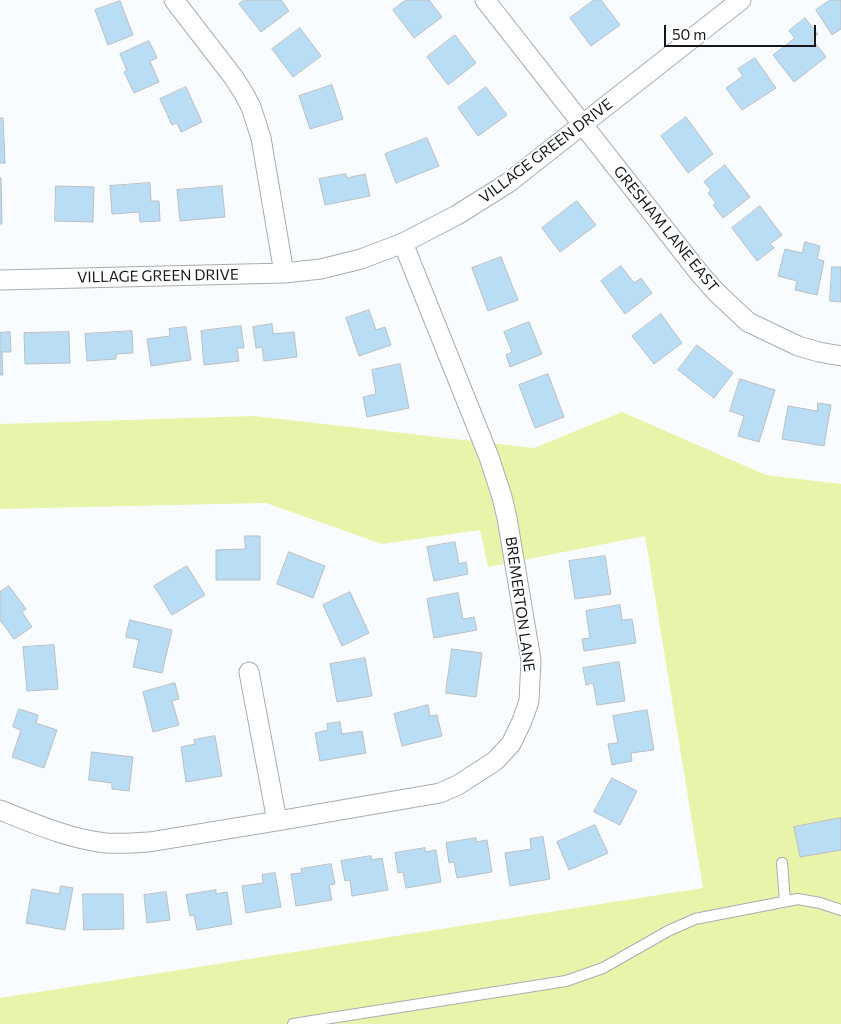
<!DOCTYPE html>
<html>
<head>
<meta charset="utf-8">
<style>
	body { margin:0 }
	#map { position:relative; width:841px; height:1024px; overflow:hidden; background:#f8fcff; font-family:Commissioner,sans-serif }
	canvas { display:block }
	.scale { position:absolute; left:664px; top:25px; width:152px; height:22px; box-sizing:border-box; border:2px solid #151719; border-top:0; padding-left:6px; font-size:15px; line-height:18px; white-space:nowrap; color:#151719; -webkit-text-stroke:4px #fff; paint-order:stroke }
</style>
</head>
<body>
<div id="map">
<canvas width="841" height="1024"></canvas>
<div class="scale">50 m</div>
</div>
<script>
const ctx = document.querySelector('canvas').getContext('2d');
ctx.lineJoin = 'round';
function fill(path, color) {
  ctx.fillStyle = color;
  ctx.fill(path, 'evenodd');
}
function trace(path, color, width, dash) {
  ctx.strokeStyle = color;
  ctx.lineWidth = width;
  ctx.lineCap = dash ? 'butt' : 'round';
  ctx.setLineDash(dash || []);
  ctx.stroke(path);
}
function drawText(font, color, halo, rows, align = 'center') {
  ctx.font = font + ' Commissioner,sans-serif';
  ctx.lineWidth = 4;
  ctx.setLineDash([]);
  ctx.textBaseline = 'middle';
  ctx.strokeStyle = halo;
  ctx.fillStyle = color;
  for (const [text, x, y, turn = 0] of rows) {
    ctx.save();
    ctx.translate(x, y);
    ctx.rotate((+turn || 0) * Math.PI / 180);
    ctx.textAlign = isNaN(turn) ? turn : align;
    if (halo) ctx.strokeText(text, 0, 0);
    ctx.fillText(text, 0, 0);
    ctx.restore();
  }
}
const green = new Path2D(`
	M622,412l144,63 75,9v540h-841v-26l703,-110 -58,-352 -157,31 -8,-37 -98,14 -116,-41 -266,6v-85l254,-8 280,32z`);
const building = new Path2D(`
	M244,0h37l8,11 -28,21 -22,-28z
	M406,0h23l13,17 -28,21 -21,-28z
	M594,0h7l19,25 -29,21 -21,-28z
	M830,0h11v29l-9,6 -16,-25z
	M120,1l13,34 -25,10 -13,-35z
	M805,18l13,16 -6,5 14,18 -32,25 -21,-27 22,-17 -6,-7z
	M300,28l21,28 -28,21 -21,-28z
	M455,35l21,28 -28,22 -21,-28z
	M149,41l8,17 -7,3 9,21 -25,11 -10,-21 3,-1 -7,-17z
	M755,58l21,30 -34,22 -16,-22 17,-12 -5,-7z
	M332,85l11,34 -33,10 -11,-33z
	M186,87l16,35 -21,10 -4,-9 -5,2 -12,-26z
	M486,87l21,28 -29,21 -20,-28z
	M686,117l27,37 -25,19 -27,-37z
	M0,118h3l2,45h-5z
	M427,138l12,28 -43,17 -11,-29z
	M725,165l25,32 -27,21 -10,-13 3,-2 -8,-10 3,-3 -7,-8z
	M346,174l1,4 18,-4 5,22 -45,9 -6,-26z
	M0,178h1l1,46h-2z
	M150,183l1,18h8l1,20 -20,1 -1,-10 -27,2 -2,-28z
	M56,186l38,1 -1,35 -38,-1z
	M222,186l3,31 -45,4 -3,-31z
	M577,201l19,24 -36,27 -18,-24z
	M760,206l22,29 -12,9 4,4 -17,13 -25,-33z
	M805,242l15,4 -3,13 7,2 -7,34 -22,-5 2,-9 -19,-5 7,-27 17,4z
	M501,257l17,43 -30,11 -16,-43z
	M621,266l13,17 7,-5 11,15 -27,21 -24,-33z
	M832,267h9v35l-11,-1z
	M369,310l7,20 9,-3 6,18 -32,11 -13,-38z
	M661,314l21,29 -28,21 -22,-28z
	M529,322l13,32 -32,13 -4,-12 6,-3 -8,-20z
	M272,324l1,10 21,-2 3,25 -33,4 -2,-14 -6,1 -3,-21z
	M241,326l3,22h-7l2,13 -35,4 -3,-34z
	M186,327l5,33 -40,6 -4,-27 23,-3 -1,-7z
	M132,331l1,22 -17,1v5l-29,2 -2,-27z
	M10,332l1,20h-9l1,23h-3v-42z
	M69,332l1,31 -45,1 -1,-31z
	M697,345l36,28 -19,25 -36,-28z
	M400,364l9,44 -42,9 -4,-20 13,-3 -4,-24z
	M548,374l16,43 -29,11 -16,-43z
	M740,379l35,11 -16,52 -21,-6 6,-20 -14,-5z
	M818,403l13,2 -7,41 -42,-7 6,-33 29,5z
	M245,536h15v44h-44v-30l29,-1z
	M455,542l4,22 7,-2 2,12 -34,7 -7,-34z
	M289,552l36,14 -12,32 -36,-14z
	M605,556l6,38 -36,5 -6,-38z
	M187,566l18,29 -33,20 -18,-29z
	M9,586l17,23 -4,3 10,15 -18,12 -14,-19v-28z
	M350,592l19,41 -27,13 -19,-41z
	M458,593l5,26 11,-2 3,13 -43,8 -7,-39z
	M620,605l2,15 10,-1 4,24 -52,8 -2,-12 8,-1 -4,-27z
	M130,620l42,10 -10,43 -29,-6 6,-27 -13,-3z
	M54,645l4,44 -31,2 -4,-44z
	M452,649l30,4 -6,44 -30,-4z
	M365,658l7,38 -35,6 -7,-38z
	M619,662l6,39 -28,4 -4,-22 -7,2 -3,-17z
	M175,683l4,16 -7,2 7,24 -26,7 -10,-40z
	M428,705l2,11 7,-1 5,21 -40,10 -8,-32z
	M19,709l19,6 -2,8 21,7 -13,38 -32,-11 9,-27 -8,-3z
	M647,710l7,40 -23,3 1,8 -20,4 -4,-21 10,-1 -5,-27z
	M340,722l2,12 20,-3 4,22 -46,8 -5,-28 13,-3 -1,-6z
	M215,736l7,40 -36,6 -5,-35 14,-3 -1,-4z
	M92,752l41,5 -4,34 -17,-2v-6l-23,-3z
	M612,778l25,13 -17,34 -26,-13z
	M841,818v32l-41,7 -6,-30z
	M595,825l13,28 -39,17 -12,-28z
	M543,837l7,42 -40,7 -5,-33 26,-4 -1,-10z
	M476,838v4l11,-2 5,32 -35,6 -3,-16 -5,1 -3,-20z
	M425,848v4l11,-2 5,32 -35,6 -3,-16 -5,1 -3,-20z
	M371,856l1,4 10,-2 6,32 -36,6 -2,-16 -5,1 -4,-20z
	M331,864l4,20 -6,1 3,15 -36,6 -5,-32 11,-1 -1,-4z
	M275,873l6,34 -35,6 -4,-27 21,-3 -1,-8z
	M61,886l12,2 -8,42 -39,-7 6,-34 27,5z
	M216,890v4l11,-2 5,32 -35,6 -3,-15 -4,1 -4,-21z
	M166,892l4,28 -23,3 -3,-28z
	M83,894h40l1,35 -40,1z`);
const service = new Path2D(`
	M782,863l3,38
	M293,1024l273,-43 37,-13 65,-37 27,-12 103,-20 22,4 21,7`);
const minor = new Path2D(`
	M174,0l60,78 9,14 8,15 10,31 23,135
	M485,0l215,274 17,19 31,29 50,24 21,6 22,4
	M0,280l284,-7 37,-4 40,-10 42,-16 54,-28 51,-32 233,-183
	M249,672l28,149
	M0,810c35,14 69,29 106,33 15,1 29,0 43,-1l128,-21 163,-28 18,-8 37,-24 16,-17 11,-23 7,-20 2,-41 -24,-142 -5,-21 -13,-40 -86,-214`);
const streetNames = [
	["VILLAGE GREEN DRIVE",546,151,-37],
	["GRESHAM LANE EAST",666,229,51],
	["VILLAGE GREEN DRIVE",158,276,-1],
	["BREMERTON LANE",520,604,82]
];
fill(green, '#e9f4ab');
fill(building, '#baddf6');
trace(building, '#b9bfc3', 1);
trace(service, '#a8adb1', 12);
trace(minor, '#a8adb1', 21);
trace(service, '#fff', 10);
trace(minor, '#fff', 19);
drawText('15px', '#151719', '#fff', streetNames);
</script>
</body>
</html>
